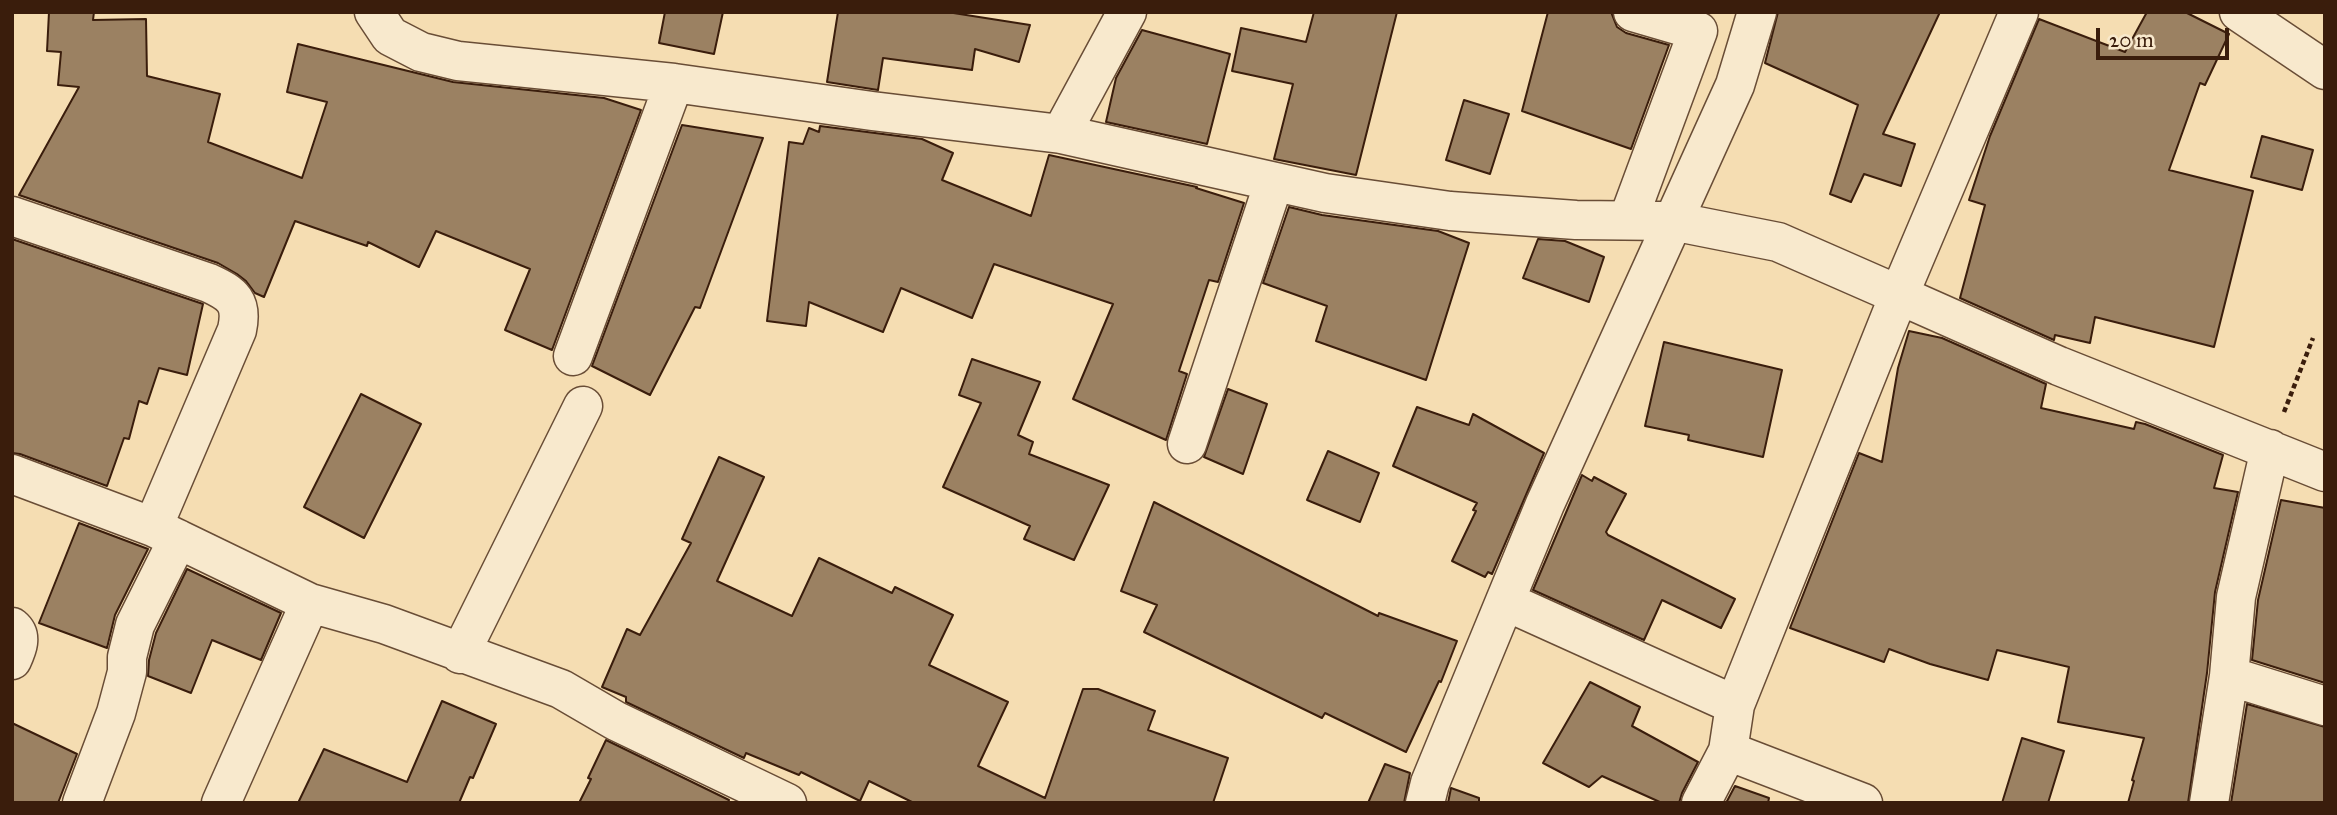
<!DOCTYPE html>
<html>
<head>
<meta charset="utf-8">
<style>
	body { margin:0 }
	#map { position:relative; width:2337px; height:815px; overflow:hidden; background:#f5ddb2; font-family:"IM FELL Great Primer",serif }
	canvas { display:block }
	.frame { position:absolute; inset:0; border:14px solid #3a1d0c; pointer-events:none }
	.scale { position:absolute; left:2096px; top:28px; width:133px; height:32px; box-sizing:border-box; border:4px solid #3a1d0c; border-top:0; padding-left:9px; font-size:21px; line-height:24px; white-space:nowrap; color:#3a1d0c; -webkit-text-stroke:5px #f8e9cd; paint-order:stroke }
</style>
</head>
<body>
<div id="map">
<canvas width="2337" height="815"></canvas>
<div class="frame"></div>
<div class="scale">20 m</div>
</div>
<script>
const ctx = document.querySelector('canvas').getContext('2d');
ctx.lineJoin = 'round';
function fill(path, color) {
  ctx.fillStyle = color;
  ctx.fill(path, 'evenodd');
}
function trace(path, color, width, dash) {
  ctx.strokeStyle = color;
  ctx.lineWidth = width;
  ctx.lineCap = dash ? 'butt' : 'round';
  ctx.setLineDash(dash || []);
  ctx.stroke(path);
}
const building = new Path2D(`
	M49,12h45l-1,8 53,-1 1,57 73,18 -12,48 94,36 25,-76 -40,-10 11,-48 155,38 151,16 37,12 -89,240 -47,-20 25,-61 -94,-38 -17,36 -51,-25 -1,4 -72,-25 -31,76 -9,-4 -9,-12 -9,-7 -19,-11 -199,-68 60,-108 -21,-2 3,-33 -14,-1z
	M665,12h58l-9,42 -55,-11z
	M838,12h109l83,13 -11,37 -44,-13 -3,21 -89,-12 -5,32 -51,-8z
	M1314,12h83l-41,163 -82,-16 19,-75 -61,-13 9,-43 65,14z
	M1548,12h63l6,15 9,6 43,12 -38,104 -109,-38z
	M1778,12h162l-57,122 32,10 -14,42 -37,-12 -13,28 -21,-8 28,-89 -93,-42z
	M2147,12h38l44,22 -24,51 -5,-2 -31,87 84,21 -39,156 -119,-30 -5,26 -35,-8 -1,5 -94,-42 25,-93 -16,-5 21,-64 49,-117 86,33z
	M1142,30l88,24 -23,90 -101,-22 10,-44z
	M1464,100l45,14 -19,60 -44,-14z
	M682,125l81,13 -63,170 -5,-1 -45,88 -58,-29z
	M820,126l102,13 31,14 -11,27 89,36 18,-61 148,32 -1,1 48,15 -26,79 -9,-2 -30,91 8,3 -21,66 -93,-41 40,-95 -119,-40 -22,54 -71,-30 -18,44 -74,-30 -3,24 -39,-5 22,-179 14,2 6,-16 10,4z
	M2262,136l51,14 -11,40 -51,-13z
	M1289,207l33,8 116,16 31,12 -43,137 -110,-39 11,-35 -64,-23z
	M12,239l191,65 -16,71 -28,-7 -12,36 -8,-3 -10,38 -5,-1 -17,48 -87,-32 -8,-1z
	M1538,239l27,2 39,16 -15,45 -66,-24z
	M1909,331l33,7 104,46 -5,24 93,21 2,-7 9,2 78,31 -9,33 24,4 -23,100 -8,81 -19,130h-60l6,-22 -2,-1 12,-42 -86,-16 11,-55 -72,-17 -9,30 -58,-16 -41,-15 -5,13 -94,-34 69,-175 23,9 16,-94z
	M1664,342l118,28 -19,87 -75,-17 1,-5 -44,-9z
	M972,359l68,23 -22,53 15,7 -4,12 80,31 -35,75 -50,-21 6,-13 -87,-39 38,-84 -22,-8z
	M1228,389l39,15 -24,70 -39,-17z
	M361,394l60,30 -57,114 -60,-31z
	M1417,407l52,18 4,-11 71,39 -52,121 -4,-2 -3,5 -33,-16 24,-50 -3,-1 4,-7 -84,-37z
	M1328,451l51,22 -19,49 -53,-22z
	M719,457l45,20 -47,104 75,35 27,-58 73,35 3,-6 58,28 -24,50 79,37 -30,64 67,32 38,-109h15l57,22 -7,19 80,28 -15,45h-299l-45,-22 -9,20 -59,-29 -2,3 -53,-22 -2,5 -118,-56v-5l-24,-10 25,-58 13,6 51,-92 -9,-4z
	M1582,475l10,6 2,-4 32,17 -20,38 2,3 127,64 -14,29 -59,-28 -18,40 -111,-50z
	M2281,500l44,8v175l-73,-23 6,-60z
	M1154,502l224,114 1,-3 78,28 -16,41 -2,-1 -33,71 -81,-39 -3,5 -178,-86 13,-27 -36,-14z
	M79,523l69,26 -33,66 -8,33 -68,-25z
	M187,569l94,44 -20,47 -49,-20 -21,53 -43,-17 1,-16 7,-27z
	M1590,682l50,25 -8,19 66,36 -16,31 -3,10h-17l-60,-27 -13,11 -46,-24z
	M442,701l54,23 -23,54 -3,-1 -11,26h-161l26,-54 83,33z
	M2247,704l78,23v76h-94z
	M12,723l65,31 -19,49h-46z
	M2022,738l42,13 -16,52h-46z
	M606,740l123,60 -1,3h-149l12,-24 -3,-1z
	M1385,764l25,9 -6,30h-36z
	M1735,786l34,12 -1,5h-42z
	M1451,788l28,10v5h-31z`);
const path = new Path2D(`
	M2284,412l29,-74`);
const street = new Path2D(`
	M374,12l16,24 31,16 37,9 216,22 198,28 189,23 264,59 125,18 126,9 96,1 106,21 121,53 -164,410 -7,46 -27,52
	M2019,12l-120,283 160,71 266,106
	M2239,12l86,58
	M1061,134l66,-122
	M12,216l197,67c24,11 34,19 28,47l-84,197
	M1628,220l70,-189 -65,-19
	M573,356l101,-273
	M1187,444l87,-262
	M12,474l141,53 157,76 74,21 177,65 55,32 171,82
	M1505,601l230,104
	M12,627c11,9 5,22 0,33
	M460,654l123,-248
	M2229,676l96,30
	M1728,751l135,52
	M82,803l34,-90 11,-41v-15l8,-32 43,-86
	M221,803l89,-200
	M1425,803l5,-20 115,-279 190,-419 22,-73
	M2209,803l20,-127 7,-79 34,-148`);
fill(building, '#9b8162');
trace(building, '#3a1d0c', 2);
trace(street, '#694d36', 41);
trace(path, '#3a1d0c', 4.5, [5, 3.5]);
trace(street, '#f8e9cd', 38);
</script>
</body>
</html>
